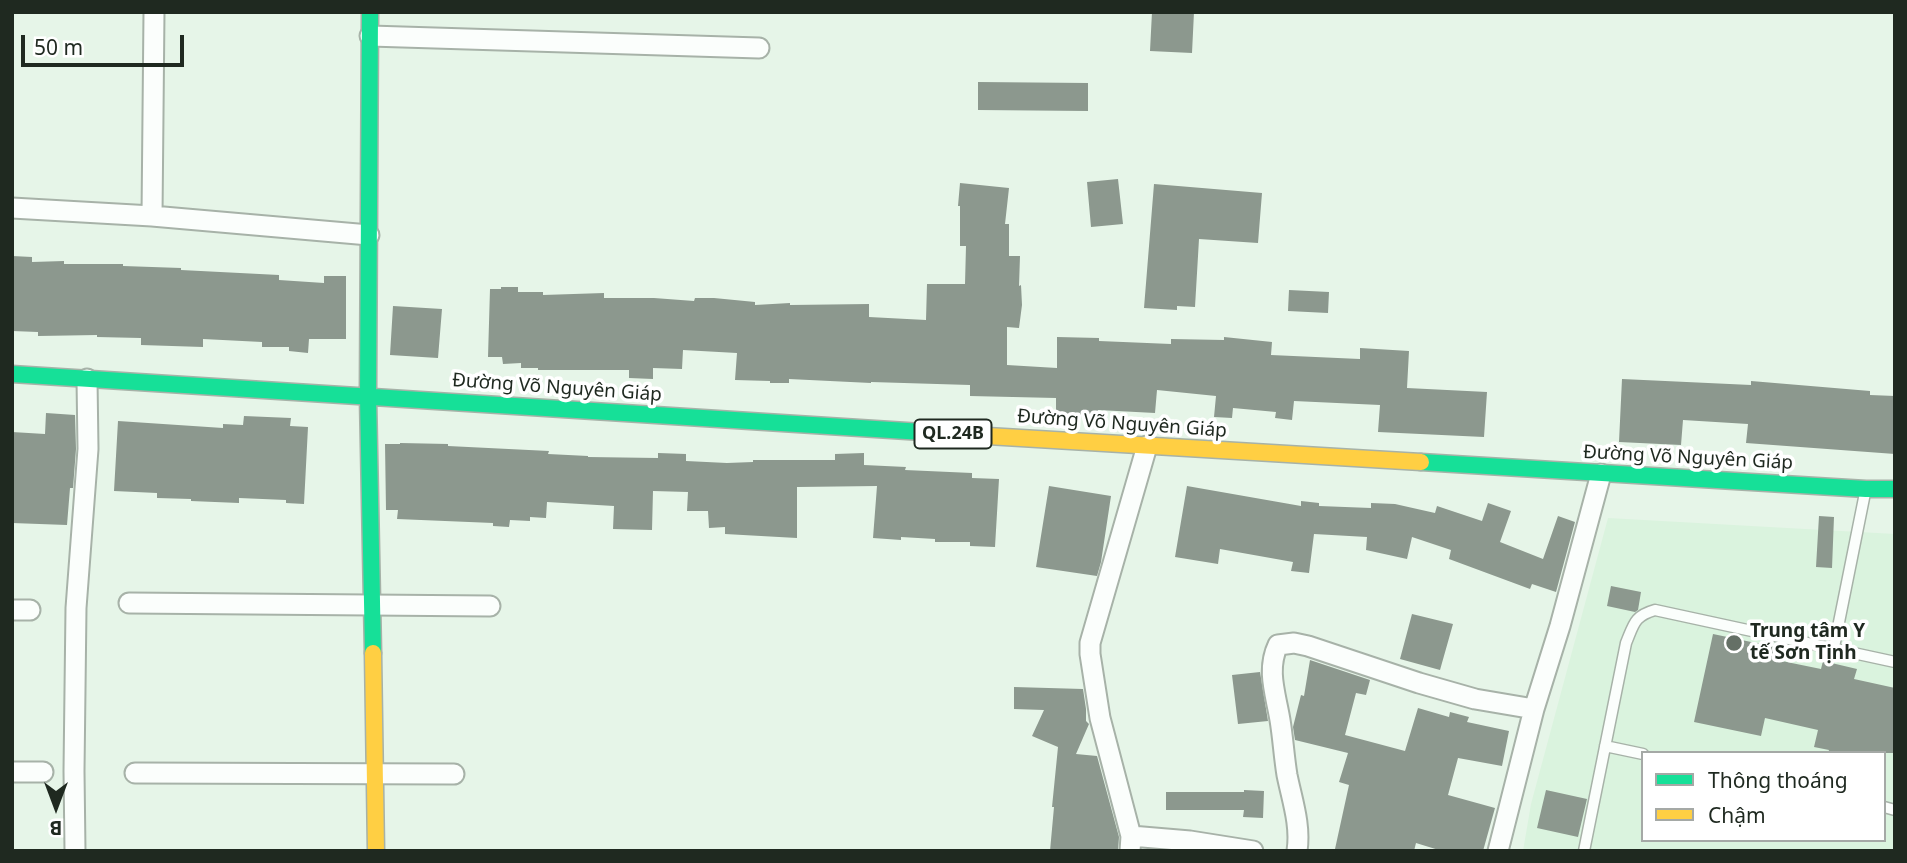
<!DOCTYPE html>
<html>
<head>
<meta charset="utf-8">
<style>
	body { margin:0 }
	#map { position:relative; width:1907px; height:863px; overflow:hidden; background:#e6f5e8; font-family:"Noto Sans",sans-serif }
	canvas { display:block }
	.frame { position:absolute; inset:0; border:14px solid #1f2920; pointer-events:none }
	.legend { position:absolute; left:1641px; top:751px; width:245px; height:91px; box-sizing:border-box; background:#fff; border:2px solid #a5a9a6; margin:0; padding:9px 12px; list-style:none; font-size:21px; color:#1f2920 }
	.legend li { display:flex; align-items:center; gap:14px; height:35px }
	.legend b { width:35px; border:2px solid #a5a9a6 }
	.north { position:absolute; left:21px; top:772px; width:70px; height:70px; -webkit-text-stroke:5px #fff; paint-order:stroke; rotate:180deg; font-size:19px; font-weight:700; line-height:28px; text-align:center; color:#1f2920 }
	.north::after { content:''; display:block; margin:auto; width:24px; height:32px; background:#1f2920; clip-path:polygon(50% 0,100% 100%,50% 72%,0 100%) }
	.scale { position:absolute; left:21px; top:35px; width:163px; height:32px; box-sizing:border-box; border:4px solid #1f2920; border-top:0; padding-left:9px; font-size:21px; line-height:24px; white-space:nowrap; color:#1f2920; -webkit-text-stroke:5px #fff; paint-order:stroke }
</style>
</head>
<body>
<div id="map">
<canvas width="1907" height="863"></canvas>
<div class="frame"></div>
<ul class="legend">
<li><b style="height:9px;background:#16e098"></b>Thông thoáng</li>
<li><b style="height:9px;background:#ffcf43"></b>Chậm</li>
</ul>
<div class="north">B</div>
<div class="scale">50 m</div>
</div>
<script>
const ctx = document.querySelector('canvas').getContext('2d');
ctx.lineJoin = 'round';
function fill(path, color) {
  ctx.fillStyle = color;
  ctx.fill(path, 'evenodd');
}
function trace(path, color, width, dash) {
  ctx.strokeStyle = color;
  ctx.lineWidth = width;
  ctx.lineCap = dash ? 'butt' : 'round';
  ctx.setLineDash(dash || []);
  ctx.stroke(path);
}
function drawText(font, color, halo, rows, align = 'center') {
  ctx.font = font + ' "Noto Sans",sans-serif';
  ctx.lineWidth = 7;
  ctx.setLineDash([]);
  ctx.textBaseline = 'middle';
  ctx.strokeStyle = halo;
  ctx.fillStyle = color;
  for (const [text, x, y, turn = 0] of rows) {
    ctx.save();
    ctx.translate(x, y);
    ctx.rotate((+turn || 0) * Math.PI / 180);
    ctx.textAlign = isNaN(turn) ? turn : align;
    if (halo) ctx.strokeText(text, 0, 0);
    ctx.fillText(text, 0, 0);
    ctx.restore();
  }
}
const built = new Path2D(`
	M1608,518l287,16v317h-372l8,-47zM1643,753h241v87h-241z`);
const building = new Path2D(`
	M1152,12h42l-2,41 -42,-2z
	M978,82l110,1v28l-110,-1z
	M1118,179l5,45 -32,3 -4,-45z
	M960,183l49,5 -4,36h4v32h11l-1,30 2,-1 1,20 -3,23 -12,-1v38l50,3v-31l42,1v3l72,3v-5l53,1v-3l48,5 -1,13 89,4v-11l49,3 -2,37 80,4 -3,45 -106,-5 2,-27 -86,-4 -2,19 -17,-2 1,-6 -43,-4 -1,10 -18,-1 2,-21 -59,-6 -2,23 -57,-3v5h-42v-17l-86,-2v-11l-99,-3v1l-82,-4v4h-19v-2l-35,-1 2,-27 -54,-3 -1,19 -29,-1v11l-24,-1v-8h-91v-2h-17v-5l-18,1 -1,-7h-14l2,-68h11v-2h17v5h25v3l61,-2v5h50l40,3 1,-3h19l41,4v3l35,-2v2l79,-1v13l57,3 1,-36h38l1,-38h-6v-40h-2z
	M1154,184l108,9 -4,50 -59,-4 -4,68 -18,-1v4l-33,-2z
	M12,256l20,1v5l32,-1v3h59v2l58,2v2l98,5v5l45,3v-7h22v63h-37l-1,14 -19,-2v-4h-27v-5l-59,-3v8l-62,-2v-7l-44,-1v-2l-59,1v-4l-26,-1z
	M1289,290l40,2 -1,21 -40,-2z
	M393,306l49,3 -4,49 -48,-3z
	M1622,379l129,6v-4l119,10v4l25,1v58l-149,-11 2,-19 -65,-4 -2,25 -62,-3z
	M46,413l29,2 1,34 -3,39h-3l-3,37 -55,-2v-91l33,2z
	M244,416l47,2 -1,8 18,1 -4,77 -18,-1v-3l-47,-2v5l-48,-2v-2l-34,-1v-5l-43,-2 4,-70 105,7v-4l20,1z
	M400,443l48,1v2l101,5 -1,3 40,2v1l70,1v-5l28,1v7l41,2 26,-1v-2h82v-6l29,-1v12l42,2 -1,3 67,3v5l27,1 -4,68 -25,-1v-4h-35v-3l-34,-2v3l-28,-2 4,-52 -80,1v51l-72,-4v-7l-16,1 -1,-17h-21l1,-19 -35,-1 -1,39 -39,-1 1,-23 -67,-4 -1,16 -16,-1v4l-20,-1 -1,7 -16,-1v-3l-96,-4 1,-9h-12l-1,-66h15z
	M1049,486l62,10 -10,66 -4,14 -61,-9z
	M1187,486l114,20v-5l18,2v3l52,2v-5l24,1 40,9 2,-7 45,15 6,-18 23,8 -11,31 43,17 15,-43 17,6 -19,70 -24,-8 -2,5 -81,-30 2,-9 -39,-13 -5,22 -41,-9 1,-13 -53,-3 -5,39 -18,-2 2,-9 -73,-13 -2,15 -43,-7z
	M1819,516l15,1 -2,51 -16,-1z
	M1611,586l30,6 -3,18 -3,2 -28,-6z
	M1412,614l41,10 -13,46 -40,-11z
	M1713,634l62,13 -3,12 49,10 2,-8 34,8 -3,10 41,9v65h-67l1,-3 -15,-3 4,-17 -53,-12 -4,18 -67,-14z
	M1310,660l60,20 -4,15 -10,-2 -11,42 60,16 13,-43 31,9 1,-5 19,5 -2,5 42,9 -7,35 -44,-8 -10,37 47,13 -12,43h-41l-26,-8 -2,8h-69l-10,-2 14,-64 -10,-3 9,-29 -53,-13 -2,-13 8,-32 3,1z
	M1260,672l8,49 -30,3 -6,-49z
	M1014,687l69,2 3,20v12l3,3 -13,30 21,2 22,81 -1,14h-68l4,-44h-2l6,-60 -26,-11 12,-26 -30,-1z
	M1244,790l20,1 -1,27 -20,-1 1,-7h-78v-18h78z
	M1546,790l41,9 -9,38 -41,-9z`);
const lane = new Path2D(`
	M1834,647l31,-154
	M1605,746l38,8
	M1884,807l11,3
	M1584,851l42,-208c8,-19 8,-27 29,-33l240,52`);
const street = new Path2D(`
	M370,36l389,12
	M12,208l140,8 217,19
	M152,216l2,-204
	M129,603l361,3
	M12,610h18
	M12,772h31
	M135,773l319,1
	M1131,836l59,5 63,10
	M75,851l-1,-80 2,-163 12,-159 -1,-70
	M1130,851l1,-15 -31,-118 -10,-64v-11l57,-197
	M1297,851c4,-26 -5,-51 -10,-76 -3,-18 -4,-37 -7,-55 -4,-25 -14,-50 -2,-75l16,-2 14,3 111,37 56,16 59,10
	M1498,851l36,-142 26,-83 41,-152`);
const fast = new Path2D(`
	M370,12l-2,385 5,256
	M12,374l942,60
	M1421,462l445,27h29`);
const slow = new Path2D(`
	M954,434l467,28
	M373,653l3,198`);
const markers = [
	[1734,643,9,"#657066"]
];
const shields = [
	[953,434,77]
];
const shieldNames = [
	["QL.24B",953,434]
];
const streetNames = [
	["Đường Võ Nguyên Giáp",557,388,4],
	["Đường Võ Nguyên Giáp",1122,424,4],
	["Đường Võ Nguyên Giáp",1688,458,3]
];
const poiNames = [
	["Trung tâm Y",1750,632],
	["tế Sơn Tịnh",1750,654]
];
fill(built, '#daf3de');
fill(building, '#8c988e');
trace(lane, '#a7b2a8', 13);
trace(street, '#a7b2a8', 23);
trace(fast, '#a7b2a8', 19);
trace(slow, '#a7b2a8', 19);
trace(lane, '#fbfefc', 10);
trace(street, '#fbfefc', 19);
trace(fast, '#16e098', 16);
trace(slow, '#ffcf43', 16);
for (const [x, y, r, color] of markers) {
  const dot = new Path2D();
  dot.arc(x, y, r, 0, 2 * Math.PI);
  ctx.fillStyle = color;
  ctx.fill(dot);
  trace(dot, '#fff', 2.5);
}
for (const [x, y, w] of shields) {
  const box = new Path2D();
  box.roundRect(x - w / 2, y - 14.5, w, 29, 5);
  ctx.fillStyle = '#fff';
  ctx.fill(box);
  trace(box, '#1f2920', 2);
}
drawText('bold 18px', '#1f2920', null, shieldNames);
drawText('19px', '#1f2920', '#fff', streetNames);
drawText('bold 19px', '#1f2920', '#fff', poiNames, 'left');
</script>
</body>
</html>
